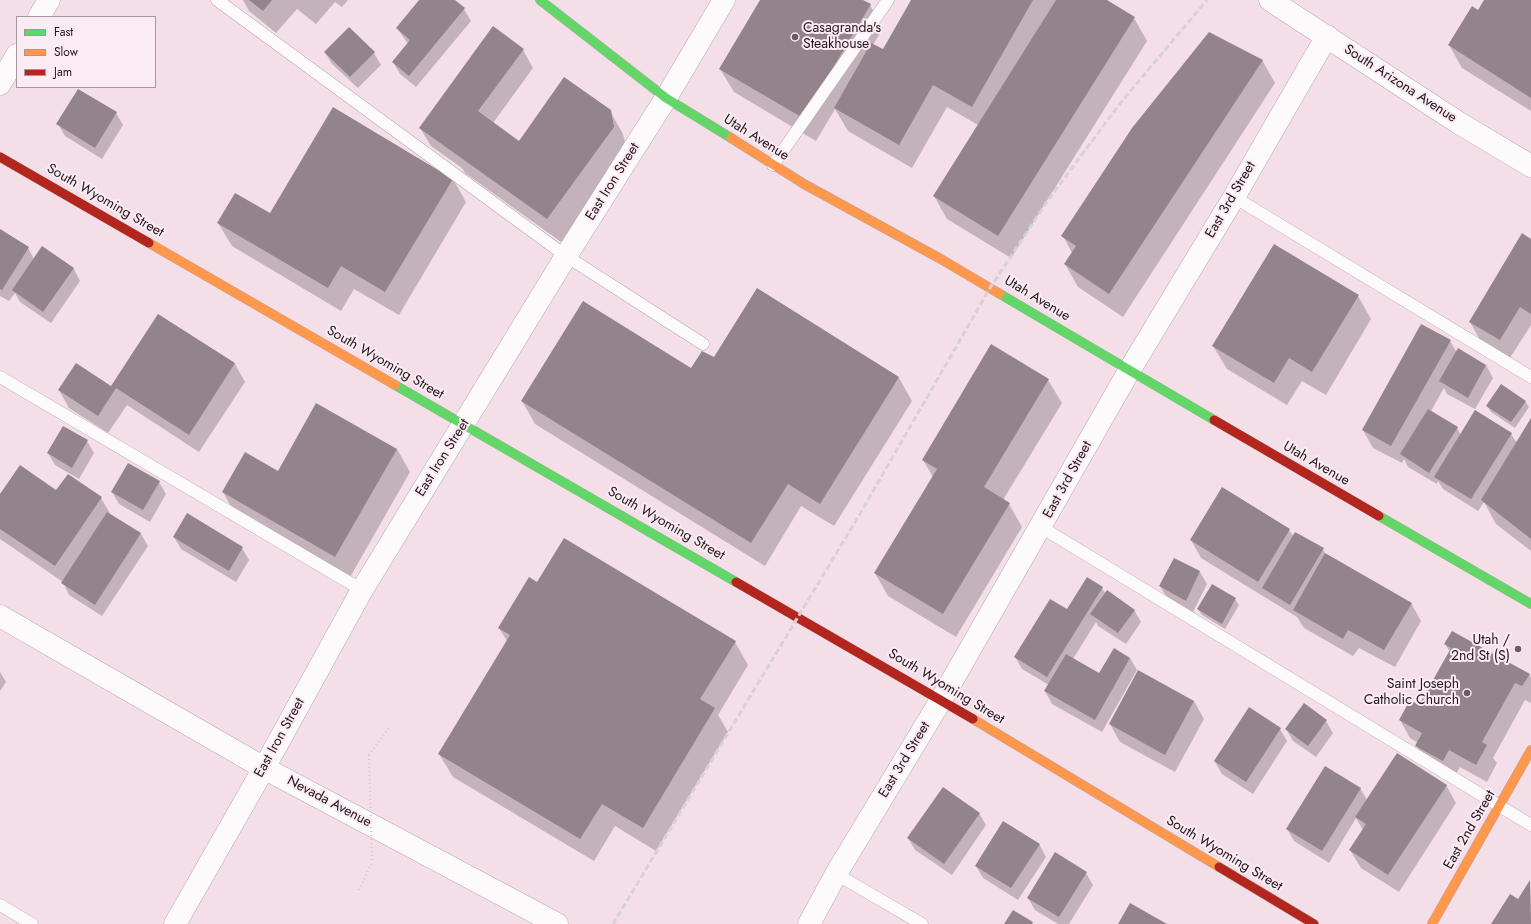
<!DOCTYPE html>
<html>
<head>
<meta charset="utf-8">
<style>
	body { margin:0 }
	#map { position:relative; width:1531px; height:924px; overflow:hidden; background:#f4dfe8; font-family:Jost,sans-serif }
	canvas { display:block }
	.legend { position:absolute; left:16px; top:16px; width:140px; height:72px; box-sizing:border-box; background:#fbebf2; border:1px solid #a5959c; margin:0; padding:5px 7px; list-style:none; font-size:12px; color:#23151c }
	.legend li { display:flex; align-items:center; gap:8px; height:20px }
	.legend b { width:20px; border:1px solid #a5959c }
</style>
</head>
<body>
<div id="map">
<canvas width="1531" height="924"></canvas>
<ul class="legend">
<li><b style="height:5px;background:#63d668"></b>Fast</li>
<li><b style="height:5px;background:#ff974d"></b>Slow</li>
<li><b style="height:5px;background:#b3261e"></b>Jam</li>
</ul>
</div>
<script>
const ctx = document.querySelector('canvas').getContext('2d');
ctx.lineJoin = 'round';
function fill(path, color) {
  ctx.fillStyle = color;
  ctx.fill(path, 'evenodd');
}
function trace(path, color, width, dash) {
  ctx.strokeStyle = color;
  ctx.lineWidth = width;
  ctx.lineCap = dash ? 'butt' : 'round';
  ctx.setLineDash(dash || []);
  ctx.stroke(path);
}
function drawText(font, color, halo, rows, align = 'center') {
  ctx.font = font + ' Jost,sans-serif';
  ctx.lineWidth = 4;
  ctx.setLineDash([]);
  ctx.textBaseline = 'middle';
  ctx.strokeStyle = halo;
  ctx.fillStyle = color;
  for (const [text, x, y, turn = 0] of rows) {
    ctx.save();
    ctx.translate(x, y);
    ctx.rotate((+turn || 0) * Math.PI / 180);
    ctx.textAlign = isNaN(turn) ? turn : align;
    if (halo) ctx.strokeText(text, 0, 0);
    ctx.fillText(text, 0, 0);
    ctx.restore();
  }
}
const shadow = new Path2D(`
	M243,0h105l-6,7 -7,-5 -19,22 -19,-15 -21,24 -27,-22z
	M420,0h33l11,9 7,12 -55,66 -16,-13 -7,-12 15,-18 -11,-16z
	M761,0h100l9,5 13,23 -10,17 10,5 29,-50h194l28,18 13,23 -136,217 -64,-39 -13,-23 44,-71 -31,-18 -35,61 -64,-37 -13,-22 -19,32 -82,-49 -14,-23z
	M1485,0h46v111l-69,-43 -13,-23 29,-34z
	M523,50l10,18 -40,55 26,19 91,-31 13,23 4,17 -66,91 -96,-69 -3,-5 -31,-22 -11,-18z
	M325,52l49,1 7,12 -23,23 -26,-24z
	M1262,60l13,23 -152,234 -45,-30 -13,-23 7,-11 -9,-17z
	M116,113l7,12 -21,34 -37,-23 -7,-12z
	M453,179l13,23 -67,113 -45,-26 -13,22 -109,-65 -14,-23 52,-8z
	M0,229l28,19 6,11 40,10 6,12 -29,42 -31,-21 -5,-9 -6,8 -9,-5z
	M1531,240v85l-21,33 -30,-18 -10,-18z
	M1358,296l13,23 -45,76 -24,-14 -15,24 -60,-36 -14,-23z
	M159,315l76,49 10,18 -46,70 -72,-47 -19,28 -39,-25 -10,-18 53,-3z
	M1450,341l7,12 29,12 7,13 -18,31 -28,-15 -3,-6 -13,23 26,17 4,7 50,-1 6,9 14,-23v131l-35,-27 -12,-22 -6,9 -35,-22 -5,-8 -1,3 -29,-17 -4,-8 -2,4 -29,-15 -10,-18z
	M714,359l185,19 13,23 -78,125 -33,-20 -36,60 -230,-142 -13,-23 170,-32z
	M1048,380l14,23 -59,97 6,4 13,23 -66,110 -68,-41 -13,-23 58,-96 -10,-17z
	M1525,401l4,6 -14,21 -24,-16 -4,-6z
	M87,441l7,12 -15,26 -24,-14 -7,-12z
	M397,449l13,23 -61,107 -113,-63 -13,-24 22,-39 33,19z
	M159,482l7,12 -16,28 -31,-18 -7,-12z
	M57,491l44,7 10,17 30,19 7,12 -46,70 -33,-21 -6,-13 -63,-43v-43z
	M188,514l54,34 7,12 -13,22 -55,-33 -7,-12z
	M1289,530l5,7 29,12 3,6 85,48 10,18 -26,46 -36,-19 -6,8 -49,-28 -7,-11 -96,-59 -10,-18z
	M1174,559l26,13 7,12 -14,28 -26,-14 -7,-12z
	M538,583l197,59 13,23 -30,50 10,17 -72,119 -41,-25 -21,35 -141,-84 -14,-23 68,-113 -8,-13z
	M1102,588l3,5 29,17 7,12 -15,22 -28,-18 -2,-4 -23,37 27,16 30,-17 7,12 -35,62 -50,-28 -7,-13 4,-6 -27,-16 -7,-12 53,-46z
	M1235,599l4,6 -14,24 -23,-14 -4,-6z
	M1445,644l84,30 2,4v25l-6,-3 -32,58 4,5 -10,19 -27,-15 -7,12 -26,-15 -10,-18 1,-3 -8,-5 -10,-18 20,-14 30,-54z
	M0,672l6,10 -6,9z
	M1194,701l10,18 -29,53 -55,-30 -10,-18z
	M1249,709l31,20 7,12 -34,53 -31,-20 -7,-12z
	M1326,721l7,12 -17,24 -23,-16 -7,-12z
	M1446,785l10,18 -57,89 -38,-24 -11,-18 13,-20 -7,-12 -27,45 -35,-22 -7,-12 73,-41 7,12z
	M979,813l7,12 -34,50 -37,-25 -7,-12z
	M1039,844l7,13 -28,43 -35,-22 -7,-12z
	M1086,873l7,12 -24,39h-11l-23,-14 -7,-12z
	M1530,881l1,43h-39l26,-23z`);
const building = new Path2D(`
	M249,0h23l-9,11z
	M419,0h36l10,8 -56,68 -17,-14 18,-22 -14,-12z
	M760,0h103l8,4 -68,114 -84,-49z
	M911,0h122l-61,107 -39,-22 -34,60 -65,-37 37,-65 12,6z
	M1056,0h51l28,17 -137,219 -65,-40z
	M1484,0h47v98l-83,-53 24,-39 6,4z
	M493,26l31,23 -46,62 41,30 45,-64 47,33 3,17 -67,92 -128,-91z
	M349,27l26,25 -25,25 -26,-25z
	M1209,32l54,28 -154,234 -45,-30 12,-18 -15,-10 71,-108z
	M78,89l39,23 -22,36 -39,-24z
	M333,107l120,72 -68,113 -44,-26 -13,22 -111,-65 18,-30 35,20z
	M0,229l29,18 -27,43 -2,-1z
	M1522,233l9,6v75l-11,-7 -20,33 -31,-18z
	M1274,244l85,51 -47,77 -23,-14 -15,25 -62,-37z
	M42,246l32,22 -31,44 -31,-22z
	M757,288l142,89 -79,127 -32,-20 -37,59 -230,-142 62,-100 108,67 11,-17 12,6z
	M158,314l77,49 -46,72 -73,-47 -18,28 -40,-26 18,-27 35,23z
	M1421,324l30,16 -60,106 -29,-16z
	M991,344l58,35 -65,108 26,16 -67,111 -69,-41 63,-104 -15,-9z
	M1458,348l28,17 -18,33 -29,-17z
	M1501,384l25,17 -15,21 -25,-16z
	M316,403l81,46 -62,108 -113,-65 23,-40 33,19z
	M1428,409l30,18 -29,46 -29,-19z
	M1475,410l37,23 -41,66 -37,-22z
	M1531,418v121l-50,-39z
	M63,426l25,14 -16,28 -25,-15z
	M128,463l32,18 -17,29 -32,-18z
	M20,465l36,25 12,-16 34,23 -47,69 -55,-37v-35z
	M1222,487l68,42 -32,53 -68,-42z
	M107,512l34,21 -46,72 -34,-22z
	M187,513l56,34 -14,24 -56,-34z
	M1295,532l29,16 -34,57 -28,-17z
	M564,538l172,103 -36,58 15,9 -72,120 -41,-24 -22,35 -142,-85 72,-119 -12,-7 31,-51 8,5z
	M1325,553l87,50 -28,47 -36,-20 -5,9 -50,-29z
	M1174,558l26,13 -14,30 -27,-15z
	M1087,577l16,10 -56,90 -33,-20 36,-58 17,10z
	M1212,584l24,14 -14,26 -25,-15z
	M1107,590l28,20 -17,23 -28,-19z
	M1452,631l78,43 -8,12 -7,-3 -33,59 5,3 -11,20 -27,-15 -6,11 -28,-15 7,-13 -23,-13 11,-20 9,5 32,-57 -7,-4z
	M1114,648l16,10 -35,62 -51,-29 22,-37 33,19z
	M1138,670l56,31 -29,54 -56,-31z
	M1304,703l23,17 -19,26 -23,-17z
	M1249,707l32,21 -35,54 -32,-21z
	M1397,753l50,32 -59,90 -39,-25 17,-26 -11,-7z
	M1325,766l36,22 -39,63 -36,-22z
	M943,787l37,26 -36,51 -37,-26z
	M1003,821l37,23 -29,44 -36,-22z
	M1055,852l32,20 -28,45 -32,-19z
	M1530,880l1,44h-40l19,-30 8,5z
	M1130,903l37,21h-49z
	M1013,910l20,12 -1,2h-28z`);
const path = new Path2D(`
	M369,755l21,-29
	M359,890l13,-28`);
const lane = new Path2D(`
	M217,0l349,256 137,88
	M773,165l115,-165
	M1234,197l297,180
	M0,377l362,213
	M1041,527l490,298
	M836,874l86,50
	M0,905l32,19`);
const street = new Path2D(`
	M1270,0l189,123 72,43
	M39,17l10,-17
	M0,84l17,-29
	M0,616l264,152 293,156
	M175,924l89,-156 98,-178 204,-334 100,-158 58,-98
	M809,924l27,-50 105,-174 188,-329 105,-174 93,-161`);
const fast = new Path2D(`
	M540,0l126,98 65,40
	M1000,294l214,126
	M395,385l341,197
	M1379,516l152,88`);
const slow = new Path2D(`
	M731,138l73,46 135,74 61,36
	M149,243l246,142
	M973,719l246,148
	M1432,924l99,-174`);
const jam = new Path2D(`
	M0,157l149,86
	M1214,420l165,96
	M736,582l237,137
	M1219,867l95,57`);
const rail = new Path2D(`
	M613,924l244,-405 133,-231 58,-88 74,-99 85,-101`);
const pathBridge = new Path2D(`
	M369,755l3,107`);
const markers = [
	[795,37,4,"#6c5c63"],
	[1518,649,4,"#6c5c63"],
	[1467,693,4,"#6c5c63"]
];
const poiNames = [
	["Casagranda's",803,29,"left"],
	["Steakhouse",803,45,"left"],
	["Utah /",1510,641],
	["2nd St (S)",1510,657],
	["Saint Joseph",1459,685],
	["Catholic Church",1459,701]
];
const streetNames = [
	["South Arizona Avenue",1400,84,33],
	["Utah Avenue",756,138,32],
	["East Iron Street",613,182,-58],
	["East 3rd Street",1231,200,-60],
	["South Wyoming Street",105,201,30],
	["Utah Avenue",1037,299,31],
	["South Wyoming Street",385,363,30],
	["East Iron Street",443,458,-58],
	["Utah Avenue",1316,464,30],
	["East 3rd Street",1068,480,-61],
	["South Wyoming Street",666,524,30],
	["South Wyoming Street",946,687,31],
	["East Iron Street",280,738,-61],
	["East 3rd Street",905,760,-59],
	["Nevada Avenue",329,802,28],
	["East 2nd Street",1470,830,-60],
	["South Wyoming Street",1224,854,31]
];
fill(shadow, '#0003');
fill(building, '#93848b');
trace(lane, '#b8a7ae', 13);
trace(street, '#b8a7ae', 23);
trace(fast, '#b8a7ae', 10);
trace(slow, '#b8a7ae', 10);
trace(jam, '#b8a7ae', 10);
trace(path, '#d2ccce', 2.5, [1, 3]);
trace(lane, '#fdfafc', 12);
trace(street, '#fdfafc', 22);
trace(fast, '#63d668', 9);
trace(slow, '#ff974d', 9);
trace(jam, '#b3261e', 9);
trace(rail, '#d6d1d3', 3, [6, 3]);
trace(pathBridge, '#d2ccce', 2.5, [1, 3]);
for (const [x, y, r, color] of markers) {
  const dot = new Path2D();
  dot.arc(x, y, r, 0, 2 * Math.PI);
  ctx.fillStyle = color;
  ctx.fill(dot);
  trace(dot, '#fbebf2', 1.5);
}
drawText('14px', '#23151c', '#fbebf2', poiNames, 'right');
drawText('14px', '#23151c', '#fbebf2', streetNames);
</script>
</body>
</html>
